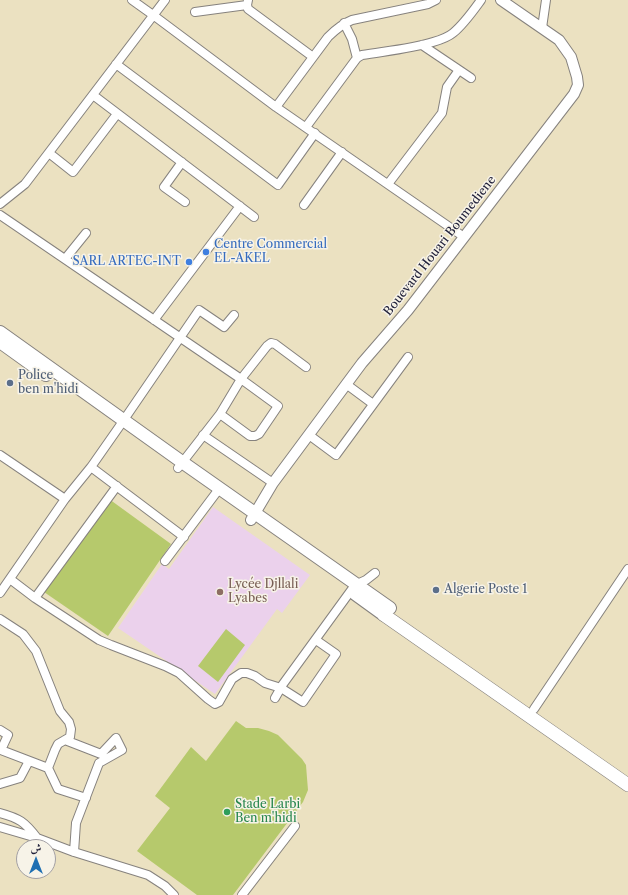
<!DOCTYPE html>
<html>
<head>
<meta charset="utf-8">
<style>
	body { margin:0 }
	#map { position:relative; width:628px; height:895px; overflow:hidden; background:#ebe1c1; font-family:"Libre Caslon Text",Amiri,serif }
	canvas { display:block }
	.north { position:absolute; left:16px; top:839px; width:40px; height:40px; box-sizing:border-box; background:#f7f3e8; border:1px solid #a29fa3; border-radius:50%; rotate:0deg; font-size:11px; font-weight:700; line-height:16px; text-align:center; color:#22223b }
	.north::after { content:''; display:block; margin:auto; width:14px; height:18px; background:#1f6fb2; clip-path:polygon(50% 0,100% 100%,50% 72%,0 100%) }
</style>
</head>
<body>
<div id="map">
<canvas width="628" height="895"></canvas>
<div class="north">ش</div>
</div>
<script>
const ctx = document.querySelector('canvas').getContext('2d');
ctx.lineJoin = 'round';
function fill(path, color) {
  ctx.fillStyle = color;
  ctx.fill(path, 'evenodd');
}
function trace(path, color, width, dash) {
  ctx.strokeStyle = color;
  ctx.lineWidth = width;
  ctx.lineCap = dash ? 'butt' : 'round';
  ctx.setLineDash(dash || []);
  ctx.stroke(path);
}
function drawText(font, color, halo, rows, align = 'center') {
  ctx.font = font + ' "Libre Caslon Text",serif';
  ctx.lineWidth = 3;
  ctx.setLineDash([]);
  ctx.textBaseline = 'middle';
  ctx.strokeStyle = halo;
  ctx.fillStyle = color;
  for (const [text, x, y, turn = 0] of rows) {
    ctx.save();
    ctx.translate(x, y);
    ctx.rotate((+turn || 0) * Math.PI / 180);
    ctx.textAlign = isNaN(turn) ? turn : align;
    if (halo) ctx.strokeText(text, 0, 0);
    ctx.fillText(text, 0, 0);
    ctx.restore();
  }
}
const built = new Path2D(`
	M213,507l97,68 -28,38 -5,-4 -62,85 -97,-66 44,-64 7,5z`);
const green = new Path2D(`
	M109,499l62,45 -63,92 -64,-44z
	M226,629l19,16 -27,37 -20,-16z
	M236,721l10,7h12l11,3 9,4 24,24 4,6 1,13 1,12 -5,12 -70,93h-36l-60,-44 33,-43 -15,-12 36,-49 15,14z`);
const minor = new Path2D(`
	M132,0l21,15 123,92 188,130
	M248,0l-1,5 1,4 65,48
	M195,12l52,-7
	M344,23l8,16 5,19
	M542,28l4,-28
	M422,45l49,33
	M116,64l162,121 37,-52
	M93,95l161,122
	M276,107l52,-70c8,-8 14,-13 24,-17l76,-16 8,-4
	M306,127l48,-65 3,-4 5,-3c24,-4 48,-6 71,-13 7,-2 14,-4 20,-9 11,-9 20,-22 28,-33
	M49,153l24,19 44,-58
	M182,162l-18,25 21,15
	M388,184l54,-71 5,-26 12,-17
	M0,204l25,-20 140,-184
	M304,205l38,-53
	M0,215l241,164 37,27 -19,28 -4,2h-5l-30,-22
	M65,259l21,-26
	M154,320l86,-114
	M346,384l27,20
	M203,435l70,48
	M309,435l27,20 72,-98
	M0,455l65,44
	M91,467l93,70
	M178,468l42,-54 21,-35 26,-33 4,-3 4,1 31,23
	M165,561l54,-72
	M10,579l25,19 64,42 12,5 54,21 14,7 29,26 7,5 4,-2 13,-23 9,-6h6l8,3 10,7 16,5 22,14 33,-48 -20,-14
	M0,593l65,-94 26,-32 28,-40 80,-117 25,17 10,-12
	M35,598l82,-112
	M0,619l23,15 13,17 24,60 9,11 2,7 -1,8 -12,7 -3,6 -7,18 10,21 28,9
	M275,698l8,-14 72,-99 11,-5 9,-7
	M534,709l94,-140
	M0,730l8,5 -7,15 47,18
	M65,740l36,14 15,-16 6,12 -23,13 -23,60 -2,29
	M0,784l20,-6 9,-17
	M0,813c19,5 25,9 37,25
	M0,827l37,11 37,14 74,23 17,11 9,9
	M242,895l53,-69`);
const tertiary = new Path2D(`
	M251,520l22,-37 89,-120 46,-53 166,-216 4,-9 -1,-8 -6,-20 -12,-17 -58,-40`);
const primary = new Path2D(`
	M0,332l182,130 208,146
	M0,342l46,33
	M355,594l29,21`);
const trunk = new Path2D(`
	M384,615l244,170`);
const markers = [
	[206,252,4,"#3f7fe0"],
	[189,262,4,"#3f7fe0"],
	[10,383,4,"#5c6f8a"],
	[436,590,4,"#5c6f8a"],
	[220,592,4,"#8d6e63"],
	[227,812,4,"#2e9e5b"]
];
const shopNames = [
	["Centre Commercial",214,245],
	["EL-AKEL",214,259],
	["SARL ARTEC-INT",181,262,"right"]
];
const streetNames = [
	["Bouevard Houari Boumediene",440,246,-52]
];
const serviceNames = [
	["Police",18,376],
	["ben m'hidi",18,390],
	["Algerie Poste 1",444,590]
];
const educationNames = [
	["Lycée Djllali",228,585],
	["Lyabes",228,599]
];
const leisureNames = [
	["Stade Larbi",235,805],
	["Ben m'hidi",235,819]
];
fill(built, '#ebd1ec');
fill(green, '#b6c96c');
trace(minor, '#86827e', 10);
trace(tertiary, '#86827e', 12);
trace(primary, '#86827e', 14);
trace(trunk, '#86827e', 14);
trace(minor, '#fff', 8);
trace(tertiary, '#fff', 10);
trace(primary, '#fff', 12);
trace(trunk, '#fff', 13);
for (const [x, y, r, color] of markers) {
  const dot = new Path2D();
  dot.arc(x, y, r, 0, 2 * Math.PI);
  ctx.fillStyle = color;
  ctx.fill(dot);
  trace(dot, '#f7f3e8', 1.5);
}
drawText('12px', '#366cbe', '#f7f3e8', shopNames, 'left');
drawText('12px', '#22223b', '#f7f3e8', streetNames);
drawText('12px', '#4e5e75', '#f7f3e8', serviceNames, 'left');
drawText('12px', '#785e54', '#f7f3e8', educationNames, 'left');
drawText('12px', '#27864d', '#f7f3e8', leisureNames, 'left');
</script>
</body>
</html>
